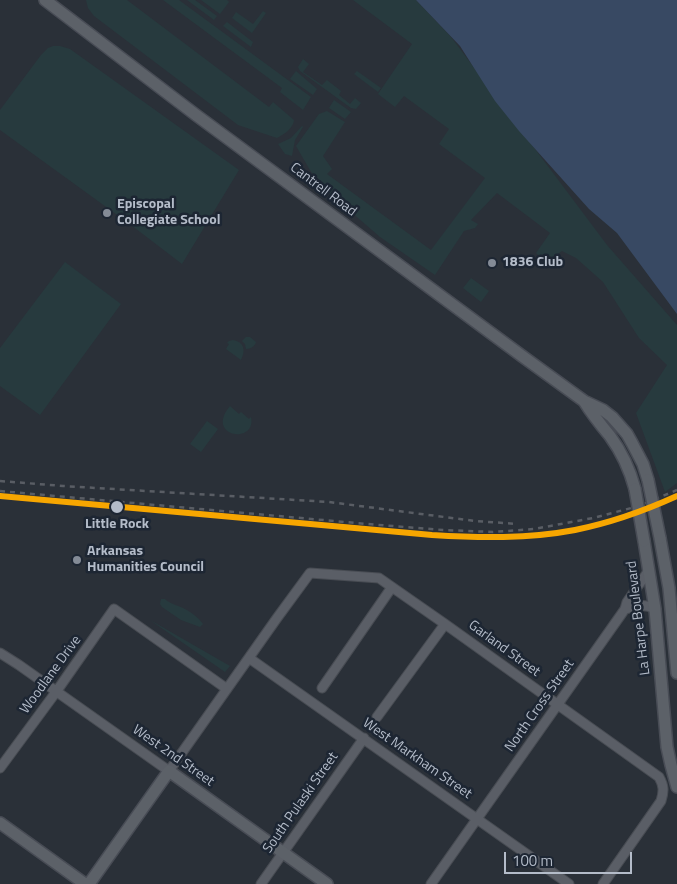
<!DOCTYPE html>
<html>
<head>
<meta charset="utf-8">
<style>
	body { margin:0 }
	#map { position:relative; width:677px; height:884px; overflow:hidden; background:#2a3038; font-family:"Titillium Web",sans-serif }
	canvas { display:block }
	.scale { position:absolute; left:504px; top:852px; width:128px; height:22px; box-sizing:border-box; border:2px solid #b4bcc9; border-top:0; padding-left:6px; font-size:15px; line-height:18px; white-space:nowrap; color:#b4bcc9; -webkit-text-stroke:4px #1d2633; paint-order:stroke }
</style>
</head>
<body>
<div id="map">
<canvas width="677" height="884"></canvas>
<div class="scale">100 m</div>
</div>
<script>
const ctx = document.querySelector('canvas').getContext('2d');
ctx.lineJoin = 'round';
function fill(path, color) {
  ctx.fillStyle = color;
  ctx.fill(path, 'evenodd');
}
function trace(path, color, width, dash) {
  ctx.strokeStyle = color;
  ctx.lineWidth = width;
  ctx.lineCap = dash ? 'butt' : 'round';
  ctx.setLineDash(dash || []);
  ctx.stroke(path);
}
function drawText(font, color, halo, rows, align = 'center') {
  ctx.font = font + ' "Titillium Web",sans-serif';
  ctx.lineWidth = 5;
  ctx.setLineDash([]);
  ctx.textBaseline = 'middle';
  ctx.strokeStyle = halo;
  ctx.fillStyle = color;
  for (const [text, x, y, turn = 0] of rows) {
    ctx.save();
    ctx.translate(x, y);
    ctx.rotate((+turn || 0) * Math.PI / 180);
    ctx.textAlign = isNaN(turn) ? turn : align;
    if (halo) ctx.strokeText(text, 0, 0);
    ctx.fillText(text, 0, 0);
    ctx.restore();
  }
}
const green = new Path2D(`
	M86,0h41l142,107 4,-5 21,18c-1,9 -10,14 -17,18l-39,-13 -144,-109 -6,-8z
	M163,0h16l132,97 -8,13 -23,-18 2,-4z
	M187,0h8l22,16 -3,4z
	M201,0h26l2,2 -9,12z
	M353,0h63l35,37 156,208 70,80v158l-12,9 -29,-79 31,-48 -28,-27 -36,-56 -27,-24 -14,-7 -16,11 -10,-9 14,-20 -53,-40 -26,27 7,4 -3,4 -11,3 -29,44 -55,-38 -52,-45 -11,-15 -6,-5 -15,-26 23,-32 8,-3 18,11 -22,34 9,13 -5,5 104,76 54,-72 -46,-34 10,-15 -45,-33 -9,11 -17,-13 34,-50z
	M263,11l3,2 -14,20 -20,-15 4,-6 17,12z
	M227,22l26,20 -2,5 -28,-21z
	M53,46h7l10,3 169,121 -57,94 -51,-39 -131,-95v-20l41,-55 7,-7z
	M303,59l6,5 -6,8 19,13 5,-5 14,11 -2,4 11,9 5,-6 6,5 -5,6 -5,-1 -51,-37 -2,-4z
	M296,71l21,18 -4,6 -23,-16z
	M357,71l24,17 -3,4 -24,-18z
	M334,100l17,12 -6,7 -16,-11z
	M302,126l1,1 -8,13 -3,16 -7,-2 -7,-10 13,-6z
	M65,262l56,42 -81,111 -40,-29v-38z
	M471,278l18,13 -8,11 -18,-14z
	M246,337h4l6,5c-1,4 -5,7 -10,7l-1,-5 -3,-3z
	M233,340c11,2 13,10 8,20l-15,-11 3,-5 -2,-1 2,-2z
	M230,406l9,8 2,-2 8,7 2,-2c6,28 -47,20 -21,-11z
	M207,421l11,8 -17,23 -11,-8z
	M161,599h4c5,5 12,6 18,9 8,4 15,9 20,16l-3,3 -19,-7 -19,-13 -2,-3z
	M150,620l80,46 -5,6z`);
const water = new Path2D(`
	M416,0h261v314l-60,-81 -28,-24 -70,-78 -24,-30 -35,-55z`);
const minor = new Path2D(`
	M625,609c12,-3 18,-6 30,0
	M0,653l19,12 150,106 108,-153 33,-45 69,5 66,46 214,153c5,9 5,14 2,24l-58,83
	M249,658l320,226
	M322,688l70,-101
	M377,717l68,-93
	M0,768l56,-76 58,-83 113,80
	M261,884l103,-146
	M431,884l194,-275 2,-7 22,-32`);
const major = new Path2D(`
	M45,0l151,115 326,241 62,45 19,9 9,7 15,17 5,9 11,21 5,16
	M584,401c8,13 16,23 26,35 11,15 20,34 25,53
	M660,538l9,50 8,85
	M644,541l11,68 12,138 4,18 6,22
	M0,823l85,61
	M89,884l80,-113 158,113`);
const rail = new Path2D(`
	M0,481l63,5 266,16 146,19 43,3
	M0,491l367,33 76,6 50,2 41,-3 59,-11 46,-12 38,-16`);
const majorBridge = new Path2D(`
	M648,480l12,58
	M635,489l9,52`);
const rail1 = new Path2D(`
	M0,496l432,39c47,3 96,4 143,-5 35,-7 69,-19 102,-34`);
const markers = [
	[107,213,5,"#848b96"],
	[492,263,5,"#848b96"],
	[117,507,7,"#b4bcc9"],
	[77,560,5,"#848b96"]
];
const streetNames = [
	["Cantrell Road",323,190,37],
	["La Harpe Boulevard",639,618,-97],
	["Garland Street",504,649,36],
	["Woodlane Drive",51,675,-54],
	["North Cross Street",540,706,-55],
	["West 2nd Street",173,756,35],
	["West Markham Street",417,759,35],
	["South Pulaski Street",301,803,-55]
];
const poiNames = [
	["Episcopal",117,205],
	["Collegiate School",117,221],
	["1836 Club",502,263],
	["Arkansas",87,552],
	["Humanities Council",87,568]
];
const stopNames = [
	["Little Rock",117,525]
];
fill(green, '#273a3e');
fill(water, '#384963');
trace(minor, '#484c53', 11);
trace(major, '#484c55', 14);
trace(minor, '#5a5e66', 9);
trace(major, '#5c6168', 11);
trace(rail, '#595d64', 2.5, [5, 5]);
trace(majorBridge, '#484c55', 14, []);
trace(majorBridge, '#5c6168', 11);
trace(rail1, '#f7a600', 6);
for (const [x, y, r, color] of markers) {
  const dot = new Path2D();
  dot.arc(x, y, r, 0, 2 * Math.PI);
  ctx.fillStyle = color;
  ctx.fill(dot);
  trace(dot, '#1d2633', 2);
}
drawText('14px', '#b4bcc9', '#1d2633', streetNames);
drawText('bold 14px', '#b4bcc9', '#1d2633', poiNames, 'left');
drawText('bold 14px', '#b4bcc9', '#1d2633', stopNames);
</script>
</body>
</html>
